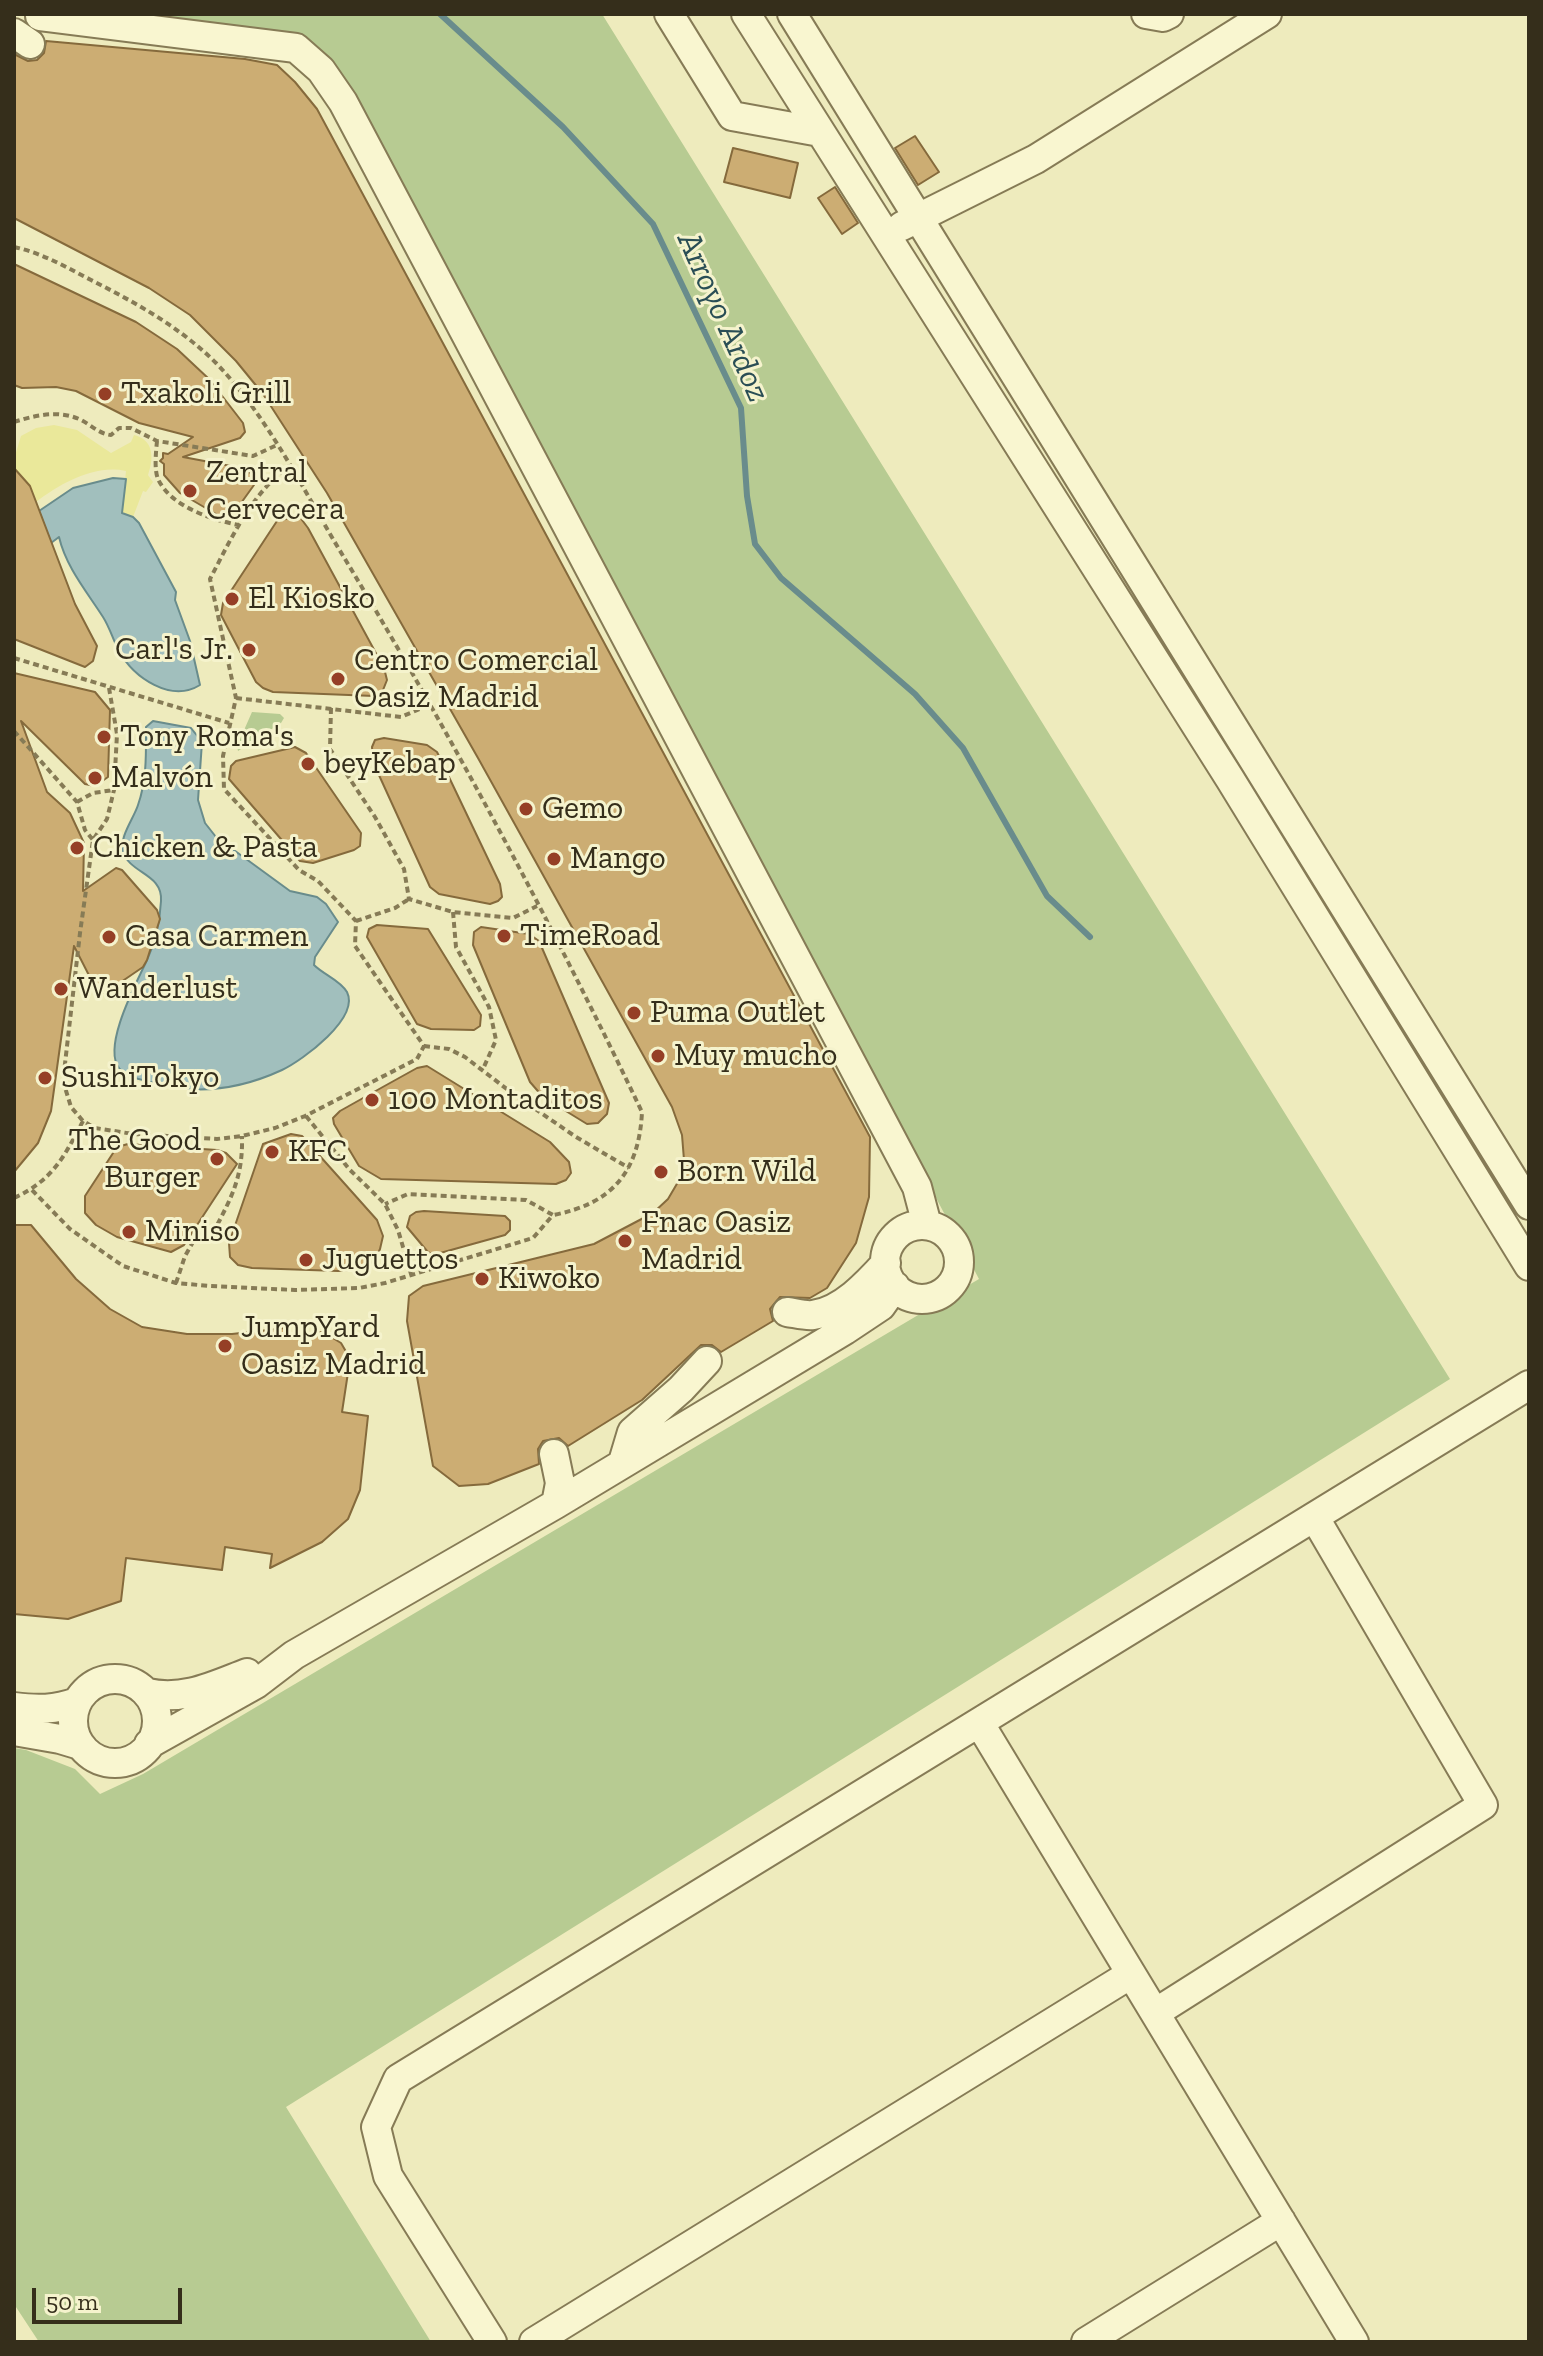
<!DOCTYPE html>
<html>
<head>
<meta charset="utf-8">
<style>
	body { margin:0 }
	#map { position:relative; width:1543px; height:2356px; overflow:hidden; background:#eeebbd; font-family:"Zilla Slab",serif }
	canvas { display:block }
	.frame { position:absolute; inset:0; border:16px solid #352e1b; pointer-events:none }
	.scale { position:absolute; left:32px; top:2288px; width:150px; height:36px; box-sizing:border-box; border:4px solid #352e1b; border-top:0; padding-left:10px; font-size:24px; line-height:28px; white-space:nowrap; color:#352e1b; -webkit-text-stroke:6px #f5f3cd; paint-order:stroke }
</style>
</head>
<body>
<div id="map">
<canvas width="1543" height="2356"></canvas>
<div class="frame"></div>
<div class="scale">50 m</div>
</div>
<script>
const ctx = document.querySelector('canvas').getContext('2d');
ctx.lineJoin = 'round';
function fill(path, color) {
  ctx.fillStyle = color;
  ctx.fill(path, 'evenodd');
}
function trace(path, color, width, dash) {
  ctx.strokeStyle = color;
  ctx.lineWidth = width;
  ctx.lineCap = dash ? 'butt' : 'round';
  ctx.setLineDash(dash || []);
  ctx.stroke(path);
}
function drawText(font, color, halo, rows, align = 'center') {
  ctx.font = font + ' "Zilla Slab",serif';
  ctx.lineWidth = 6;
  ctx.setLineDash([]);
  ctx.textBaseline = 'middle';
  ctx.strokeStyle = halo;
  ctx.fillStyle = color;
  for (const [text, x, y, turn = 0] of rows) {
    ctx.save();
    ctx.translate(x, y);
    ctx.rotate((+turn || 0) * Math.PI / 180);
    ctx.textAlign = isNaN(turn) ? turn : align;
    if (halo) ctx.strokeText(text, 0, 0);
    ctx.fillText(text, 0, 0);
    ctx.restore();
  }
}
const green = new Path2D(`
	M125,14h477l848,1365 -1164,728 145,235h-392l-25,-38v-556l12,2 49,19 25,25 43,-20 836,-495 -636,-1200 -15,-17z
	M252,712l28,2 4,4 -3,5 -43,28 -1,-5z`);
const sand = new Path2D(`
	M54,425l23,5 34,23 20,-11 3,-7c20,5 20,23 14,40l5,7 -7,10 -3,-1 -10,26 -11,-4 4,-42c-32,-7 -66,13 -90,31l-22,-20v-23l7,-23 15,-8z`);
const water = new Path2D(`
	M113,478l13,1 -4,34 11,4 6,6 37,69 -1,8 15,41 10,44c-29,18 -66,-7 -81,-34 -6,-11 -9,-23 -16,-34 -16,-25 -37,-50 -44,-80l-8,6 -12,-32 34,-23z
	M153,721l38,7 11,14 -4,58 7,23 11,14 74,54 27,6 9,7 12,18 -23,35 -1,8c10,10 26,15 33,27 13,26 -44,68 -65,78 -39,18 -82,25 -124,14 -12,-4 -31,-5 -39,-16 -17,-22 18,-86 28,-108 8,-17 13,-40 14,-59 2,-28 -32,-27 -38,-50 -4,-14 11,-33 15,-46 9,-25 8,-52 8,-78z`);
const stream = new Path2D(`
	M440,14l123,113 90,97 88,184 6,88 8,48 26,34 134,116 48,54 84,148 43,41`);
const building = new Path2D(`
	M46,41l199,18 32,6 18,17 22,27 553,1028 -1,60 -13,46 -29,45 -17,10 -30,-1 -10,12 3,12 -52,31 -9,-7h-11l-59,55 -74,46 -9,-8 -16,3 -5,8 1,15 -51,20 -29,2 -26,-20 -26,-145 2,-25 14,-10 171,-42 59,-31 15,-14 10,-17 6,-22 -2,-25 -10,-28 -194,-349 -151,-265 -64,-99 -27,-33 -46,-46 -41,-27 -135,-70v-164l14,7 9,-1 7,-7z
	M915,136l24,36 -21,13 -23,-37z
	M733,148l65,15 -8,35 -66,-16z
	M835,187l23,36 -16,11 -24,-36z
	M14,264l122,58 41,27 32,30 34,44 2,9 -5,6 -57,19 64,12 5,6 2,10 -23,32h-10l-41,-24 -16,-18v-11l-4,-3 3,-3v-5l5,1 25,-17 -54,-14 -63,-32 -20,-4 -34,1 -8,-3z
	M14,468l16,18 45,118 22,42 -4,15 -8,6 -71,-28z
	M299,516l9,12 76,140 3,12 -4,10 -9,6 -101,-4 -10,-4 -7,-6 -35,-67 2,-12 54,-82z
	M14,673l81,19 15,18 -2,67 -13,9 -10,-2 -64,-63 26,71 23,21 14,30 -1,48 33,-23 6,2 35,40 3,9 -13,41 -4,7 -38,26 -8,-2 -23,-45 -23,165 -13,32 -24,29z
	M384,738l43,7 10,7 63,132 2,13 -4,4 -8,3 -51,-10 -9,-7 -57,-125 -1,-15 3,-7z
	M295,747l11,6 55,80 -1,13 -6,4 -41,13 -13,-2 -71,-82 2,-13 5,-5z
	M377,925l51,4 53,86 -1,11 -6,4 -43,-1 -14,-5 -50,-87 2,-8z
	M481,927l48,7 10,7 70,162 -2,11 -9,9 -11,1 -44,-27 -13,-15 -57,-137 1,-13z
	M427,1066l123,76 19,20 2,11 -5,7 -10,4 -175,-5 -22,-13 -25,-42 -1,-6 7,-7 41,-23 36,-20z
	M291,1134l11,2 75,84 6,16 -3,13 -5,11 -13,9 -24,2 -86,-3 -14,-3 -8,-8 -1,-14 34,-99z
	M128,1144l89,6 9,3 11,11 -53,81 -13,7 -54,-15 -21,-12 -11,-12v-17l32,-49z
	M424,1211l81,5 5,5v9l-5,5 -72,20 -6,-4 -20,-24 3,-11 6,-4z
	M14,1225h17l45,54 34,30 32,18 45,7h45l54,-6 2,7 35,-3 18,11 7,12 1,11 -7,46 26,4 -8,74 -12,29 -26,23 -52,26 2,-14 -47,-7 -3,23 -96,-12 -5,43 -53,18 -54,-5z`);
const path = new Path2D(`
	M14,247c28,6 52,20 77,33 45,23 89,47 125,83 54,56 89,131 129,196 108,179 207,365 297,553 -3,60 -30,92 -89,103
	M14,422c22,-7 47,-13 69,-1 9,5 17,13 28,14l8,-7h12l26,13 96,15 24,-11
	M157,441c-1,11 -3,28 1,38 13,28 53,40 80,46
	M14,658l215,65
	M109,688l8,46 -3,56 -7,29 -14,21 -13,93 -17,148 8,26 12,14 12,7 38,6 84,5 25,-3 33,-8 30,-12 112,-57 7,-13 -69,-100 1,-25 -38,-40 -19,-11 -75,-81 -1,-33 13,-58 -26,-119c21,-40 41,-85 79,-113
	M236,698l165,19 28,-12
	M331,708l-1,41 45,68 29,52 5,30 44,13 60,6 24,-12
	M14,731l63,71 8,28 8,10
	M77,802l16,-9 21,-3
	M453,912l3,35 33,60 7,33 -13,29
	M356,921l39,-13 14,-9
	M424,1046l25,3 16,8 47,36 64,44 53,31
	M306,1116l44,54 35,34 13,26 13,44
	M32,1190l38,39 53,37 53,17 34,3 85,4 64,-2 26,-5 148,-45 20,-23 -27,-15 -118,-6 -23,10
	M14,1198c39,-18 50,-41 69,-77
	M176,1283l9,-27 16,-28 14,1c18,-34 28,-54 27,-93`);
const minor = new Path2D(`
	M669,14l63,102 88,16
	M746,14l484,765 299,487
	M792,14l737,1191
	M1146,14l17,3 6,-3
	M40,16l256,32 25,22 22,32 574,1085 10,38
	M14,33l16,11
	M902,226l134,-67 231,-145
	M885 1262a37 37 0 1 1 74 0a37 37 0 1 1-74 0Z
	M787,1312c8,1 18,4 26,3 29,-4 54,-31 73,-52
	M554,1454l6,29 -4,21
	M623,1462l9,-30 49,-43 26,-28
	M73 1721a42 42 0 1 1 84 0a42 42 0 1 1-84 0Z
	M147,1693c37,8 66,-7 100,-20
	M14,1707c23,3 41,3 63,-5
	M980,1724l374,618
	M14,1731l46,8 20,6
	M149,1744l107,-60 38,-29 262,-151 289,-174 36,-24 14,-20
	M1155,2013l328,-208 -168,-287
	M492,2342l-104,-166 -12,-49 22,-48 1131,-694
	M534,2342l597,-368
	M1086,2342l195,-121`);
const markers = [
	[105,394,8,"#953f26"],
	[190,491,8,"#953f26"],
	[232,599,8,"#953f26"],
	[249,650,8,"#953f26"],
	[338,679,8,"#953f26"],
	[104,737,8,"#953f26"],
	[308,764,8,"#953f26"],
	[95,778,8,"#953f26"],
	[526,809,8,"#953f26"],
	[77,848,8,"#953f26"],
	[554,859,8,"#953f26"],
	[504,936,8,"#953f26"],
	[109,937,8,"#953f26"],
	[61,989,8,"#953f26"],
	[634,1013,8,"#953f26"],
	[658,1056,8,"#953f26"],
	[45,1078,8,"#953f26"],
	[372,1100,8,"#953f26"],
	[272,1152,8,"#953f26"],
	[217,1159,8,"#953f26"],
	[661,1172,8,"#953f26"],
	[129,1232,8,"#953f26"],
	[625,1241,8,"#953f26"],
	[306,1260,8,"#953f26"],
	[482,1279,8,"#953f26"],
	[225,1346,8,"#953f26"]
];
const poiNames = [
	["Txakoli Grill",121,394],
	["Zentral",206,473],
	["Cervecera",206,510],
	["El Kiosko",248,599],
	["Carl's Jr.",233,650,"right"],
	["Centro Comercial",354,661],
	["Oasiz Madrid",354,698],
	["Tony Roma's",120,737],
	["beyKebap",324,764],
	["Malvón",111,778],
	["Gemo",542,809],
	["Chicken & Pasta",93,848],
	["Mango",570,859],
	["TimeRoad",520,936],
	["Casa Carmen",125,937],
	["Wanderlust",77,989],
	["Puma Outlet",650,1013],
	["Muy mucho",674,1056],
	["SushiTokyo",61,1078],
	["100 Montaditos",388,1100],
	["The Good",201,1141,"right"],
	["Burger",201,1178,"right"],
	["KFC",288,1152],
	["Born Wild",677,1172],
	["Fnac Oasiz",641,1223],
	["Madrid",641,1260],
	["Miniso",145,1232],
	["Juguettos",322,1260],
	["Kiwoko",498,1279],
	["JumpYard",241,1328],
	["Oasiz Madrid",241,1365]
];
const waterNames = [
	["Arroyo Ardoz",723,317,66]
];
fill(green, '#b7cb92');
fill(sand, '#eae89a');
fill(water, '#a1bfbd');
trace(water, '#698c8c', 2);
trace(stream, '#698c8c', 6);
fill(building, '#ccad73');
trace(building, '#856a3c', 2);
trace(minor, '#867b56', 32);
trace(path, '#867b56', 4, [6, 4]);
trace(minor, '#f9f6d0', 28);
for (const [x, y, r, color] of markers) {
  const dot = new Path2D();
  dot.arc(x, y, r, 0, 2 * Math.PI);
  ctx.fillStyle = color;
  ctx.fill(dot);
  trace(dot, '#f5f3cd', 3);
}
drawText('32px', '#352e1b', '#f5f3cd', poiNames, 'left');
drawText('italic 34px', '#2a4e55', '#f5f3cd', waterNames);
</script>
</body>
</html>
